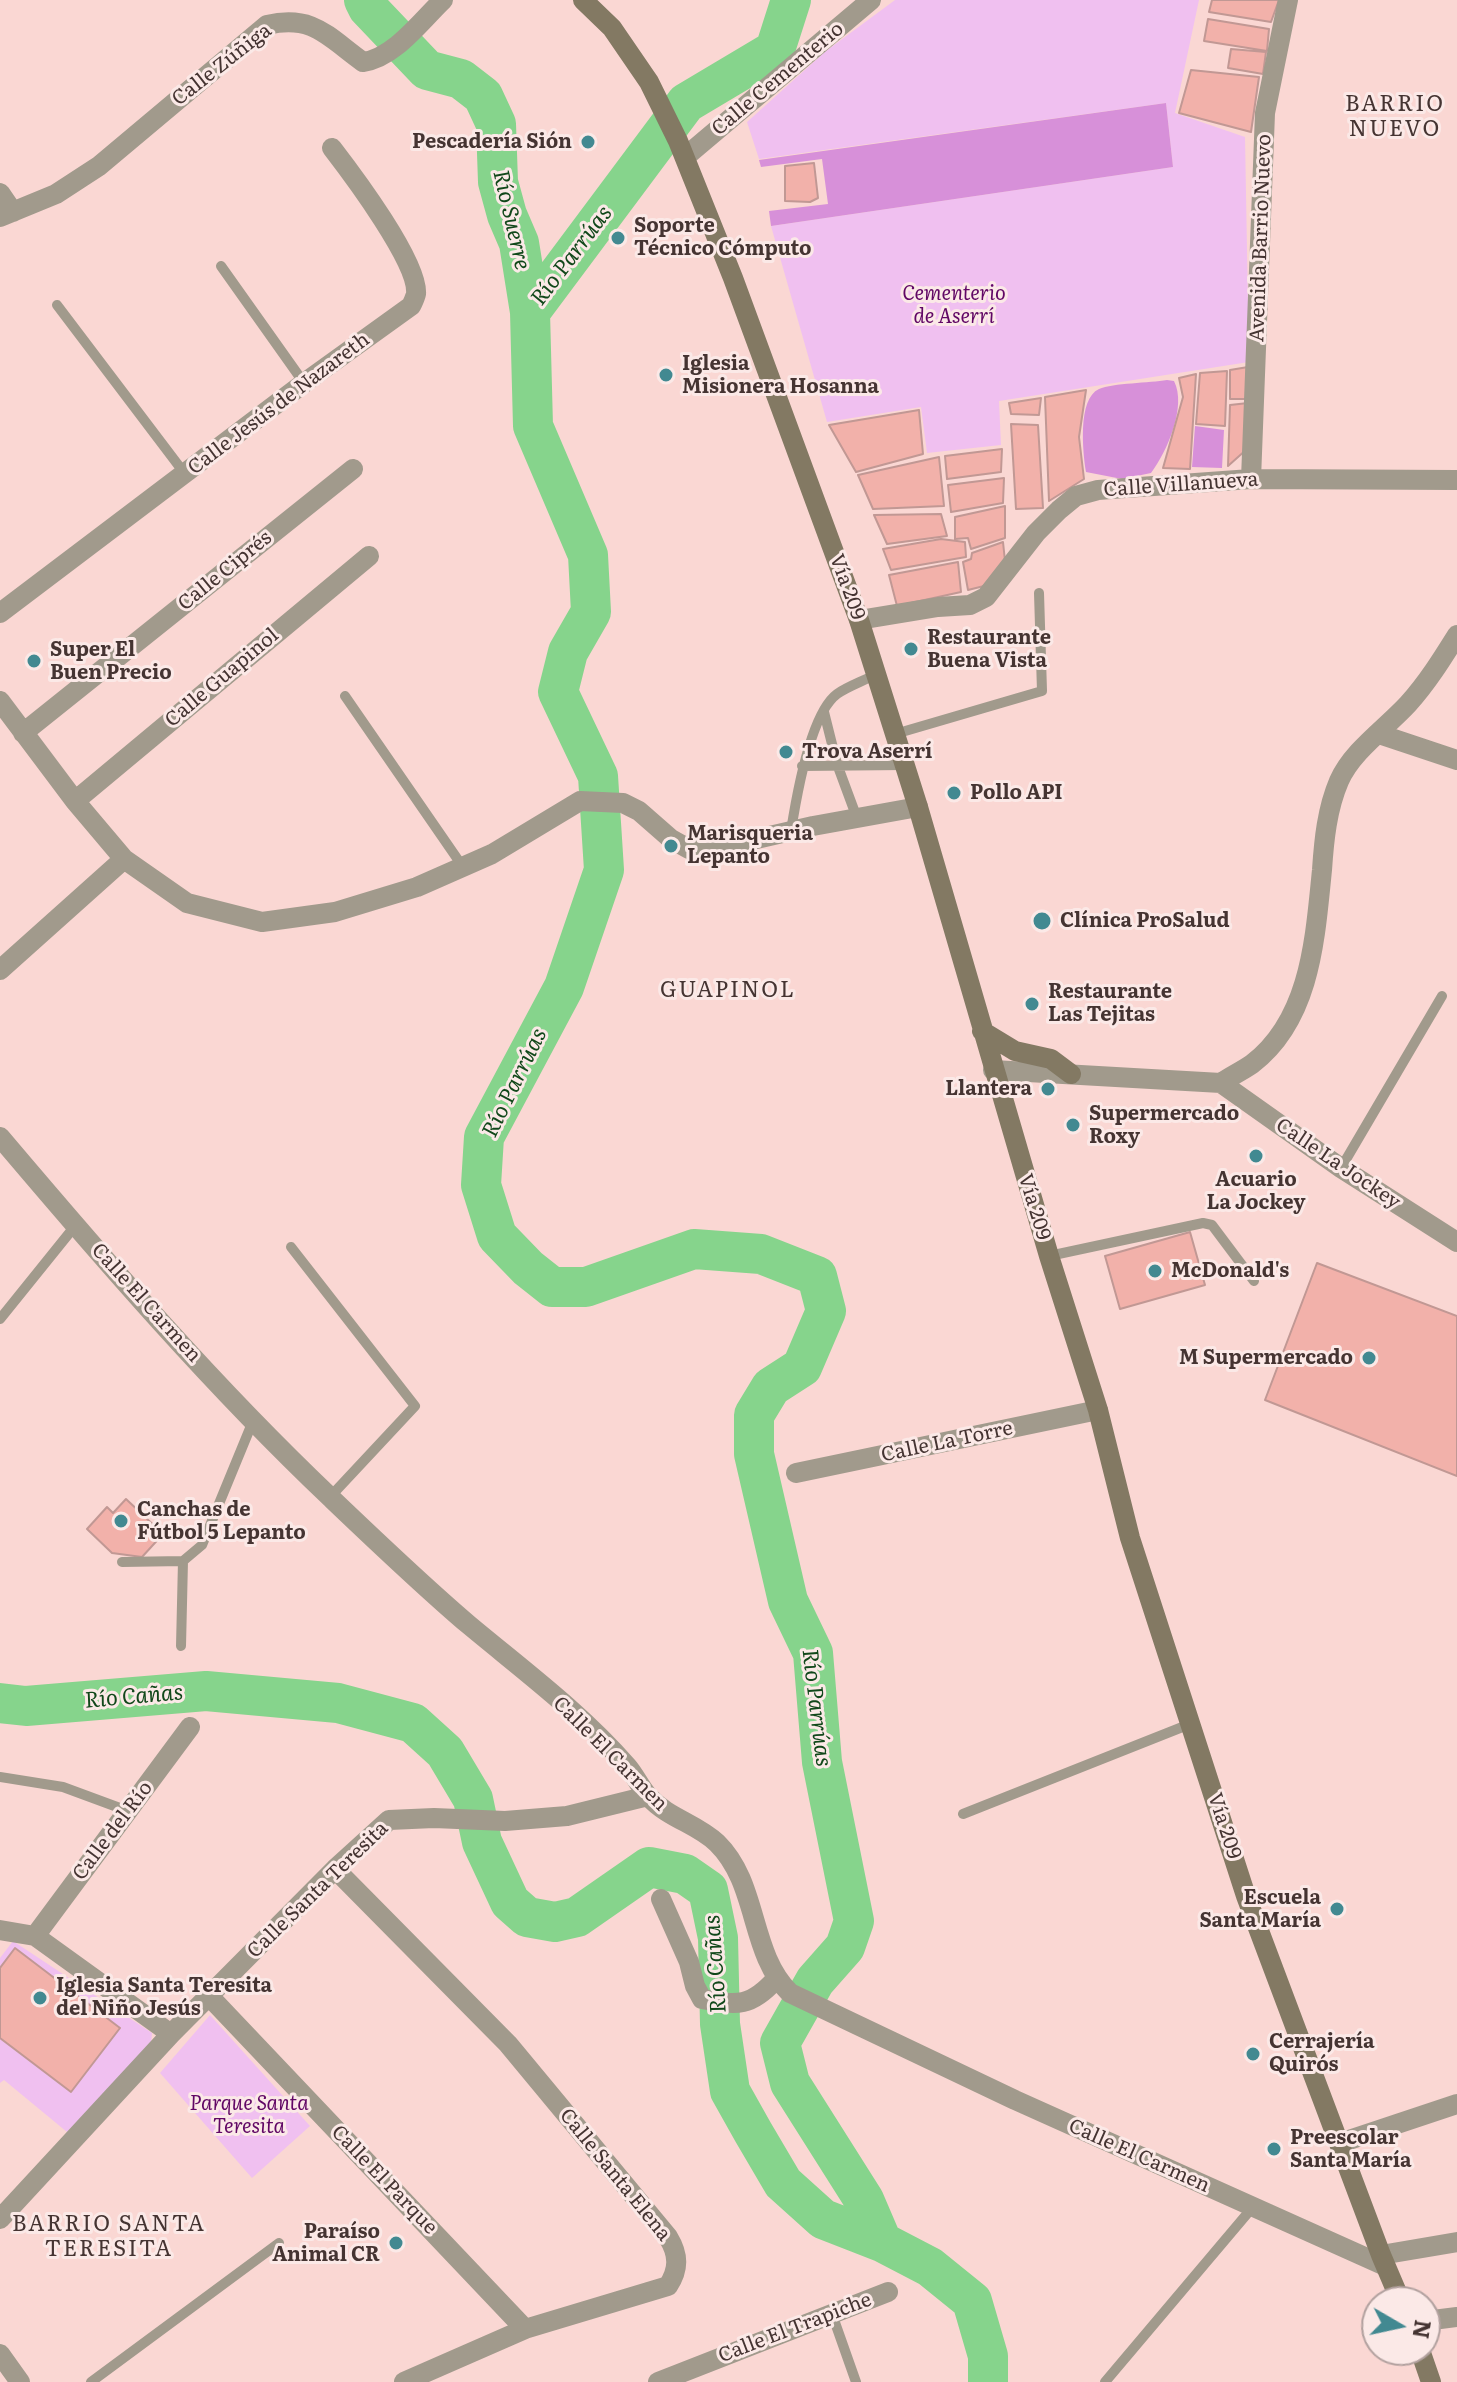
<!DOCTYPE html>
<html>
<head>
<meta charset="utf-8">
<style>
	body { margin:0 }
	#map { position:relative; width:1457px; height:2382px; overflow:hidden; background:#fad7d3; font-family:Literata,serif }
	canvas { display:block }
	.north { position:absolute; left:1361px; top:2286px; width:80px; height:80px; box-sizing:border-box; background:#fbe9e7; border:2px solid #b2a19f; border-radius:50%; rotate:99deg; font-size:22px; font-weight:700; line-height:32px; text-align:center; color:#453432 }
	.north::after { content:''; display:block; margin:auto; width:28px; height:36px; background:#428991; clip-path:polygon(50% 0,100% 100%,50% 72%,0 100%) }
</style>
</head>
<body>
<div id="map">
<canvas width="1457" height="2382"></canvas>
<div class="north">N</div>
</div>
<script>
const ctx = document.querySelector('canvas').getContext('2d');
ctx.lineJoin = 'round';
function fill(path, color) {
  ctx.fillStyle = color;
  ctx.fill(path, 'evenodd');
}
function trace(path, color, width, dash) {
  ctx.strokeStyle = color;
  ctx.lineWidth = width;
  ctx.lineCap = dash ? 'butt' : 'round';
  ctx.setLineDash(dash || []);
  ctx.stroke(path);
}
function drawText(font, color, halo, rows, align = 'center') {
  ctx.font = font + ' Literata,serif';
  ctx.lineWidth = 6;
  ctx.setLineDash([]);
  ctx.textBaseline = 'middle';
  ctx.strokeStyle = halo;
  ctx.fillStyle = color;
  for (const [text, x, y, turn = 0] of rows) {
    ctx.save();
    ctx.translate(x, y);
    ctx.rotate((+turn || 0) * Math.PI / 180);
    ctx.textAlign = isNaN(turn) ? turn : align;
    if (halo) ctx.strokeText(text, 0, 0);
    ctx.fillText(text, 0, 0);
    ctx.restore();
  }
}
const green = new Path2D(`
	M895,0h304l-24,113 70,24 4,225 -250,39 2,44 -74,8 -6,-46 -94,15 -56,-196 402,-59 -7,-64 -407,56 -12,-37 79,-71z
	M13,1941l139,92 -1,11 -84,88 -63,-52 -4,3v-45l71,54 48,-64 -103,-80 -16,20v-10z
	M210,2015l100,111 -58,52 -92,-105z`);
const forest = new Path2D(`
	M1166,103l7,64 -402,59 -2,-15 59,-7 -6,-45 -61,8 -2,-7z
	M1167,380l7,1c13,25 -7,71 -23,92l-29,6 -36,-7c-3,-19 -9,-73 13,-83 14,-6 51,-6 68,-9z
	M1195,426l29,4 -2,38 -30,-1z`);
const river = new Path2D(`
	M364,0l4,8 59,62 34,9 22,17 13,28 2,58 9,33 12,28 11,69
	M791,0l-16,50 -89,53 -156,209 3,114 55,129 3,57 -23,40 -10,40 40,84 6,94 -40,117 -80,150 -3,48 16,51 31,32 24,19h34l108,-38 67,5 56,22 9,35 -24,56 -31,20 -17,28v39l34,147 25,52 9,109 32,159 -9,26 -30,34 -35,62 10,40 74,117 18,42
	M0,1703l26,3 180,-15 132,12 75,20 32,29 28,47 9,43 28,60 17,15 28,5 22,-5 72,-50 36,7 23,16 10,48 2,86 10,67 23,41 30,51 40,36 59,23 48,25 42,34 16,55v26`);
const building = new Path2D(`
	M1212,0h67l-8,22 -62,-10z
	M1208,19l61,10 -2,22 -63,-10z
	M1231,49l35,3 -3,22 -35,-6z
	M1191,70l68,7 -8,55 -72,-19z
	M814,163l4,35 -8,4 -25,-1v-35z
	M1248,367v32h-18v-29z
	M1227,371l-2,55 -29,-2 4,-51z
	M1196,374l-6,95 -27,-1 20,-71 -4,-19z
	M1086,390l-7,47 5,42 -35,22 -4,-104z
	M1041,398l-2,17 -28,-1 -2,-11z
	M1248,403l-1,46 -19,17 2,-61z
	M919,410l4,44 -67,18 -27,-47z
	M1011,424l27,1 5,83 -27,1z
	M1002,449l-1,23 -54,7 -2,-23z
	M939,457l5,49 -71,3 -15,-34z
	M1004,478l-1,25 -52,9 -3,-27z
	M1005,506v32l-34,11 -3,-11 -13,1v-22z
	M941,514l6,22 -60,8 -13,-29z
	M941,539l24,3 1,15 -75,13 -8,-21z
	M1003,542l2,19 -21,25 -16,4 -5,-28 8,-3 1,-6z
	M958,562l3,30 -64,14 -8,-31z
	M1190,1232l15,53 -85,24 -15,-53z
	M1317,1263l140,53v160l-192,-76z
	M126,1499l37,35 -21,23 -30,-4 -25,-24 20,-22 6,6z
	M15,1948l105,80 -49,64 -71,-54v-70z`);
const service = new Path2D(`
	M221,266l83,117
	M57,305l128,169
	M345,696l118,171
	M824,712l13,52 20,54
	M895,734l147,-43 -3,-98
	M802,766l103,-1
	M791,831c5,-32 19,-117 46,-137 11,-8 27,-13 39,-20
	M1341,1168l101,-172
	M291,1247l124,159 -85,91
	M1049,1256l154,-33 9,2 42,56
	M0,1319l75,-93
	M122,1562l61,-1 19,-16 51,-124
	M181,1646l2,-85
	M0,1777l63,10 65,24
	M963,1814l227,-90
	M832,2314l24,68
	M91,2382l188,-139
	M1105,2382l147,-174`);
const minor = new Path2D(`
	M685,157l186,-157
	M0,193l13,19
	M0,217l56,-23 43,-28 168,-141c46,-11 61,12 96,37 31,-4 58,-41 80,-62
	M1251,479l14,-366 23,-113
	M0,613l304,-230 107,-77c1,-1 5,-11 5,-12 3,-31 -64,-120 -84,-146
	M859,620l79,-13 32,-2 16,-8 50,-64 23,-23 17,-14 22,-6 153,-11 206,1
	M0,701l75,100 49,58 63,44 75,19 73,-10 82,-25 75,-33 88,-53 43,2 16,8 32,28 18,10h24l100,-23 105,-19
	M23,733l330,-264
	M1379,734l78,26
	M75,801l294,-245
	M0,970l124,-111
	M993,1070l228,13c10,-7 21,-12 31,-19 59,-45 63,-126 70,-194 2,-30 5,-61 17,-89 13,-30 47,-53 69,-77 19,-21 34,-45 49,-69
	M1221,1083l120,85 116,74
	M0,1137c105,124 213,249 331,361 45,43 91,87 138,127 54,45 112,88 158,141 8,9 13,21 21,30 21,23 48,27 69,47 42,41 32,110 73,150l225,107 370,166
	M796,1473l302,-63
	M335,1869l173,175 160,193c11,18 11,32 0,49l-143,43 -121,53
	M661,1899l28,63 6,24 7,13c35,6 48,9 74,-20
	M0,1930l35,6 136,98
	M35,1936l155,-209
	M209,1996l316,333
	M1340,2143l117,-39
	M0,2219l171,-185 164,-165 54,-49 45,-2 71,3 62,-5 81,-20
	M1381,2255l76,-13
	M1425,2321l32,-4
	M0,2354l20,28
	M658,2382l230,-90`);
const secondary = new Path2D(`
	M583,0l29,28 37,54 29,59 55,137 126,342 59,187 131,449 49,154 32,128 116,358 135,359 20,47
	M982,1031l33,20 36,8 20,15
	M1420,2350l11,32`);
const markers = [
	[588,142,8,"#428991"],
	[618,238,8,"#428991"],
	[666,375,8,"#428991"],
	[911,649,8,"#428991"],
	[34,661,8,"#428991"],
	[786,752,8,"#428991"],
	[954,793,8,"#428991"],
	[671,846,8,"#428991"],
	[1042,921,10,"#428991"],
	[1032,1004,8,"#428991"],
	[1048,1089,8,"#428991"],
	[1073,1125,8,"#428991"],
	[1256,1156,8,"#428991"],
	[1155,1271,8,"#428991"],
	[1369,1358,8,"#428991"],
	[121,1521,8,"#428991"],
	[1337,1909,8,"#428991"],
	[40,1998,8,"#428991"],
	[1253,2054,8,"#428991"],
	[1274,2149,8,"#428991"],
	[396,2243,8,"#428991"]
];
const streetNames = [
	["Calle Zúñiga",222,65,-38],
	["Calle Cementerio",778,79,-40],
	["Avenida Barrio Nuevo",1261,238,-88],
	["Calle Jesús de Nazareth",279,404,-37],
	["Calle Villanueva",1181,485,-4],
	["Calle Ciprés",225,571,-39],
	["Vía 209",847,587,70],
	["Calle Guapinol",222,678,-40],
	["Calle La Jockey",1338,1164,34],
	["Vía 209",1034,1207,73],
	["Calle El Carmen",146,1303,48],
	["Calle La Torre",947,1442,-12],
	["Calle El Carmen",610,1754,45],
	["Vía 209",1224,1826,72],
	["Calle del Río",113,1831,-53],
	["Calle Santa Teresita",318,1890,-44],
	["Calle El Carmen",1139,2156,24],
	["Calle Santa Elena",615,2175,51],
	["Calle El Parque",384,2180,46],
	["Calle El Trapiche",795,2328,-21]
];
const poiNames = [
	["Pescadería Sión",572,142,"right"],
	["Soporte",634,226],
	["Técnico Cómputo",634,249],
	["Iglesia",682,364],
	["Misionera Hosanna",682,387],
	["Restaurante",927,638],
	["Buena Vista",927,661],
	["Super El",50,650],
	["Buen Precio",50,673],
	["Trova Aserrí",802,752],
	["Pollo API",970,793],
	["Marisqueria",687,834],
	["Lepanto",687,857],
	["Clínica ProSalud",1060,921],
	["Restaurante",1048,992],
	["Las Tejitas",1048,1015],
	["Llantera",1032,1089,"right"],
	["Supermercado",1089,1114],
	["Roxy",1089,1137],
	["Acuario",1256,1180,"center"],
	["La Jockey",1256,1203,"center"],
	["McDonald's",1171,1271],
	["M Supermercado",1353,1358,"right"],
	["Canchas de",137,1510],
	["Fútbol 5 Lepanto",137,1533],
	["Escuela",1321,1898,"right"],
	["Santa María",1321,1921,"right"],
	["Iglesia Santa Teresita",56,1986],
	["del Niño Jesús",56,2009],
	["Cerrajería",1269,2042],
	["Quirós",1269,2065],
	["Preescolar",1290,2138],
	["Santa María",1290,2161],
	["Paraíso",380,2232,"right"],
	["Animal CR",380,2255,"right"]
];
const parkNames = [
	["Cementerio",954,294],
	["de Aserrí",954,317],
	["Parque Santa",249,2104],
	["Teresita",249,2127]
];
const neighbourhoodNames = [
	["BARRIO",1395,105],
	["NUEVO",1395,130],
	["GUAPINOL",728,991],
	["BARRIO SANTA",109,2225],
	["TERESITA",109,2250]
];
const waterNames = [
	["Río Suerre",511,220,77],
	["Río Parrúas",572,256,-53],
	["Río Parrúas",515,1083,-64],
	["Río Cañas",134,1697,-5],
	["Río Parrúas",816,1708,83],
	["Río Cañas",716,1964,-94]
];
fill(green, '#f0c0f0');
fill(forest, '#d790d9');
trace(river, '#86d48c', 40);
fill(building, '#f2b1aa');
trace(building, '#c19894', 2);
trace(service, '#a19a8c', 10);
trace(minor, '#a19a8c', 20);
trace(secondary, '#837963', 20);
for (const [x, y, r, color] of markers) {
  const dot = new Path2D();
  dot.arc(x, y, r, 0, 2 * Math.PI);
  ctx.fillStyle = color;
  ctx.fill(dot);
  trace(dot, '#fbe9e7', 3);
}
drawText('20px', '#453432', '#fbe9e7', streetNames);
drawText('bold 20px', '#453432', '#fbe9e7', poiNames, 'left');
drawText('italic 20px', '#610765', '#fbe9e7', parkNames);
ctx.letterSpacing = '2px';
drawText('22px', '#453432', '#fbe9e7', neighbourhoodNames);
ctx.letterSpacing = '0px';
drawText('italic 22px', '#11481a', '#fbe9e7', waterNames);
</script>
</body>
</html>
